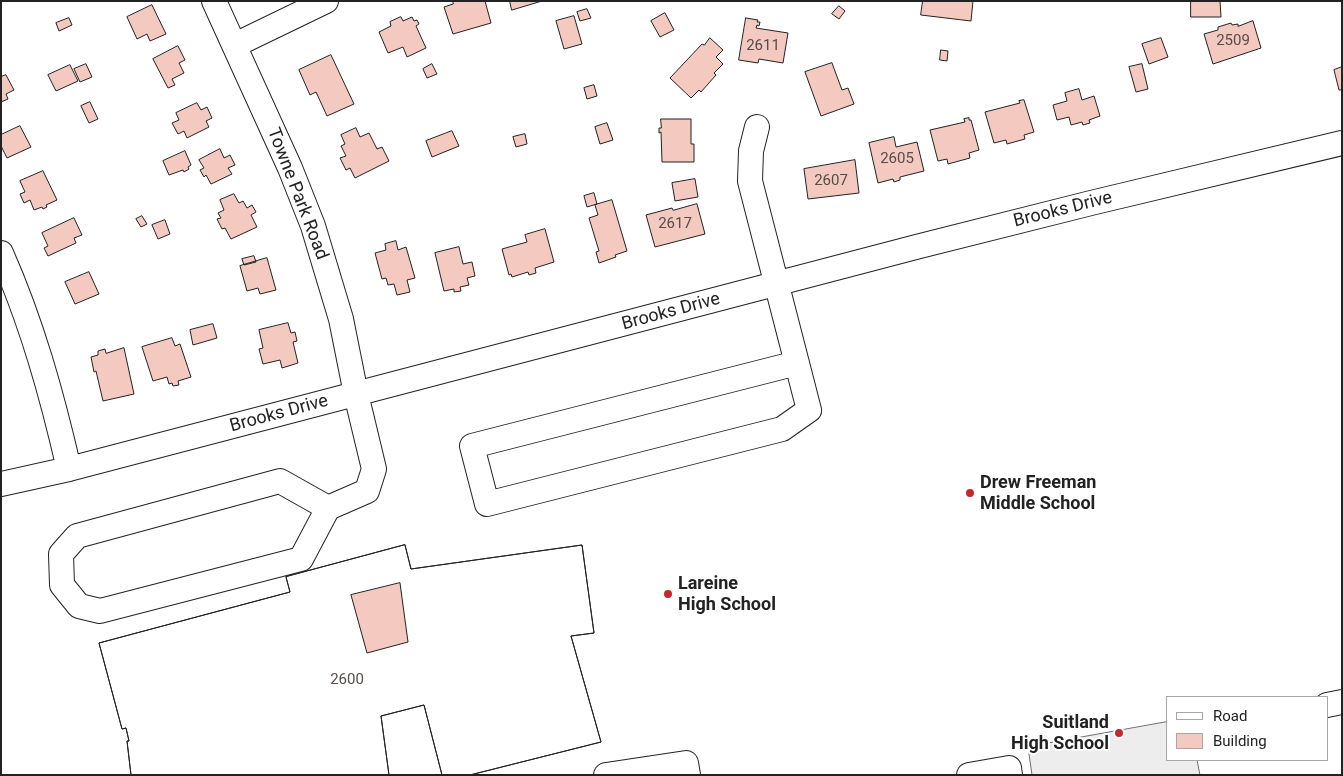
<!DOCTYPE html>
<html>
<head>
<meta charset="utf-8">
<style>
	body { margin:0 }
	#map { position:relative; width:1343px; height:776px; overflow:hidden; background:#fff; font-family:Roboto,sans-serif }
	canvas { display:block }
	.frame { position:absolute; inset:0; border:2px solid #222; pointer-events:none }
	.legend { position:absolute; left:1166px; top:696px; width:162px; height:65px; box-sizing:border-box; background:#fff; border:1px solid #a7a7a7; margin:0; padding:6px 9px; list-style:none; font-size:15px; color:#222 }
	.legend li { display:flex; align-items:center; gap:10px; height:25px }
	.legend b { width:25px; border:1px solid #a7a7a7 }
</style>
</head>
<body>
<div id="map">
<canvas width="1343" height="776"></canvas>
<div class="frame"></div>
<ul class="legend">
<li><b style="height:6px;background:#fff"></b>Road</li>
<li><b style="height:14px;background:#f3c9c0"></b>Building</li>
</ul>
</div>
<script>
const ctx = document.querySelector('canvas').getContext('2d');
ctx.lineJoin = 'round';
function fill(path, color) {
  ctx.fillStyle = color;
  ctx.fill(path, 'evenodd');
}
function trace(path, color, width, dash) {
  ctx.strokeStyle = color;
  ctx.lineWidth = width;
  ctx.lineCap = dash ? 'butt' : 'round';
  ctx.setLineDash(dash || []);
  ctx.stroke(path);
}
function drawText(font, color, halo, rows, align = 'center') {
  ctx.font = font + ' Roboto,sans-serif';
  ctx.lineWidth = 4;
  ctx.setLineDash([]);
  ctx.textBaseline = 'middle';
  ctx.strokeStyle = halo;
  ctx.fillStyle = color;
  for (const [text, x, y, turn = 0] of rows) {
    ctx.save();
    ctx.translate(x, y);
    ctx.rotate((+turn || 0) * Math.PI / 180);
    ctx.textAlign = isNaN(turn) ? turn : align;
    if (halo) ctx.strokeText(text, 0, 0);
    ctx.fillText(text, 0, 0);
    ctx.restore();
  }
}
const parking = new Path2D(`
	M1167,722v38h30l3,15h-168l-4,-28z`);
const building = new Path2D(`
	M453,1h32l6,22 -38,11 -9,-27 9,-3z
	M510,1h32l-30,9z
	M923,1h50l-2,20 -50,-6z
	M1191,1h29l1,16h-30z
	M152,5l14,29 -16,7 -3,-7 -10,5 -10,-22z
	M839,6l6,5 -6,8 -7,-5z
	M587,9l4,9 -11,3 -3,-9z
	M665,13l9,17 -14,7 -9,-16z
	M574,16l8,28 -18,5 -8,-28z
	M401,17l2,4 9,-4 2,4 3,-1 2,4 -3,2 10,22 -19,9 -4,-10 -15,6 -9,-21 12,-6 -1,-4z
	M69,18l3,7 -13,6 -3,-8z
	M746,18l12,2 -1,2h3l-1,4 -2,-1 -1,3 32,5 -5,30 -24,-4 -1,4 -19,-3z
	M1253,21l8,27 -48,16 -9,-30 14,-4v-3l13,-4 1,2 6,-1v2z
	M710,38l13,12 -7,7 7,7 -9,9 2,2 -15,17 -2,-2 -8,8 -21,-20 32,-34 2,1z
	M1161,38l7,19 -19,7 -7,-20z
	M178,46l7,14 -6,3 5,10 -12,6 3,6 -7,3 -15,-29z
	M941,50l7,1 -1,10 -7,-1z
	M331,55l23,49 -27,12 -11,-24 -6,3 -11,-25z
	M832,63l10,27 6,-2 6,16 -33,12 -16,-44z
	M86,64l6,13 -12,5 -6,-13z
	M432,64l5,10 -10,4 -4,-9z
	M1142,64l6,25 -12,3 -7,-25z
	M70,65l8,16 -22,10 -8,-16z
	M1342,67v23h-3l-5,-20z
	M6,75l8,15 -8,4 2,5 -7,3v-25z
	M594,85l3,11 -10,3 -3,-11z
	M1079,89l3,11 12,-4 6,20 -11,4 1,3 -7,2 -1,-3 -11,3 -2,-8 -12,3 -4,-15 14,-4 -2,-8z
	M1024,100l10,32 -10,3 1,4 -18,5 -1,-4 -12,3 -9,-31 35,-9 -1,-2z
	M90,102l8,17 -9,4 -8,-17z
	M197,103l4,7 6,-3 5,11 -6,3 3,6 -22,11 -3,-7 -6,3 -6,-11 7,-3 -3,-7z
	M969,118v2h2l8,30 -10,3 1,5 -22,6 -1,-5 -9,2 -8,-31 35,-8 -1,-3z
	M661,119h30v25h3v18h-32l-1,-30 -2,1v-5h2z
	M607,123l6,17 -13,4 -5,-17z
	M20,126l11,21 -24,11 -6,-12v-11z
	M356,128l4,9 9,-4 8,16 5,-2 7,14 -34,17 -5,-10 -4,2 -6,-12 6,-2 -5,-10 4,-2 -4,-9z
	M452,131l7,15 -27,11 -6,-16z
	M525,134l2,10 -11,3 -3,-10z
	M894,137l2,10 21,-5 7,29 -24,6v3l-6,2 -1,-3 -15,4 -9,-40z
	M220,149l4,9 6,-3 5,10 -7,3 4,6 -21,10 -5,-9 -2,2 -4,-7 4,-2 -5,-8z
	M185,151l6,14 -3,2 1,2 -5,3 -1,-2 -14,5 -6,-14z
	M855,160l4,33 -51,6 -4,-30z
	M43,171l14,29 -11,5 1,2 -4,2 -1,-2 -8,3 -4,-10 -6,3 -4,-9 5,-2 -5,-11z
	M695,179l3,18 -23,4 -3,-18z
	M594,193l3,11 -10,3 -3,-11z
	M234,194l5,9 4,-2 4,7 5,-3 4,7 -5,3 6,12 -26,12 -6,-11 -3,1 -5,-10 4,-1 -3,-5 6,-3 -4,-10z
	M612,200l15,51 -12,4 1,2 -17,6 -3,-11 3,-1 -10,-33 9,-3 -3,-10z
	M697,204l8,30 -50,13 -9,-32 26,-7 1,2z
	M142,216l5,8 -6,3 -5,-8z
	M74,218l8,17 -8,3 2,5 -28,13 -4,-8 4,-2 -6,-13z
	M165,220l5,14 -12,5 -6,-14z
	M545,229l9,33 -19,6 1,5 -7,2 -1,-3 -16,5 -1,-3 -2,1 -7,-26 25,-7 -2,-7z
	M396,241l2,9 8,-3 9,31 -8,2 3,12 -13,3 -3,-11 -6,1 -2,-7 -4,1 -7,-26 11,-3 -1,-6z
	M459,247l4,17 9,-2 3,14 -8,2 2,7 -9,2 1,4 -7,1v-3l-10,2 -9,-38z
	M254,256l2,6 -12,3 -2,-6z
	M267,258l9,32 -16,4 -2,-6 -11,3 -7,-25z
	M89,272l10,22 -24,10 -10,-22z
	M288,323l3,10 4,-1 2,9 -4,1 5,21 -16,5 -2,-8 -17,4 -4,-15 4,-1 -4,-18z
	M213,324l4,14 -24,7 -3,-15z
	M172,338l3,8 5,-2 11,33 -13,4 1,4 -6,1 -1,-3 -3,1 -2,-7 -14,4 -11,-34z
	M124,348l10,46 -31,7 -7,-30 -2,1 -3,-15 7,-2v-4l7,-2 1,4z
	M405,545l6,24 171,-24 12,88 -23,3 30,106 -131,33h-28l-18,-70 -43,11 8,59h-258l-4,-34h2l-3,-13 -4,1 -23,-86 191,-51 -4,-15zM400,583l8,59 -41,11 -16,-58z
	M405,545l6,24 171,-24 12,88 -23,3 30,106 -131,33h-28l-18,-70 -43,11 8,59h-258l-4,-34h2l-3,-13 -4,1 -23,-86 191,-51 -4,-15z`);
const minor = new Path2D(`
	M214,1l76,167 23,58 28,93 15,75 18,75 -7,22 -39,17 -27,51 -201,52 -21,-5 -17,-21 -1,-31 16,-18 203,-55 48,27
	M235,45l91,-44
	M757,127l-6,24 -1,30 59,229 -27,19 -295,75 -15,-58 325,-83
	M1,253c31,70 51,142 68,216
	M1,484l68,-15 851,-223 171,-43 251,-60
	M1327,705l15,-3
	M606,775l80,-12 2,12
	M969,775l40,-7 1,7`);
const markers = [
	[970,493,5,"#c62828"],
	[668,594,5,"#c62828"],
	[1119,733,5,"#c62828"]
];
const numberNames = [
	["2509",1233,41],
	["2611",763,46],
	["2605",897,159],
	["2607",831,181],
	["2617",675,224],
	["2600",347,680]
];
const streetNames = [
	["Towne Park Road",297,194,69],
	["Brooks Drive",1063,210,-14],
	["Brooks Drive",671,312,-15],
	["Brooks Drive",279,414,-15]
];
const poiNames = [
	["Drew Freeman",980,483],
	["Middle School",980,504],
	["Lareine",678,584],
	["High School",678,605],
	["Suitland",1109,723,"right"],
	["High School",1109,744,"right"]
];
fill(parking, '#ededed');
trace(parking, '#6f6f6f', 1);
fill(building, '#f3c9c0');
trace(building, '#222', 1);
trace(minor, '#222', 26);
trace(minor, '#fff', 24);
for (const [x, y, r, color] of markers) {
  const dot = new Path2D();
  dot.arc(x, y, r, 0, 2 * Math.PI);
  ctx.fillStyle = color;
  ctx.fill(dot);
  trace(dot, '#fff', 2);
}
drawText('15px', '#564c4a', null, numberNames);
drawText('18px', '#222', '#fff', streetNames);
drawText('bold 18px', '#222', '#fff', poiNames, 'left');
</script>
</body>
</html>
